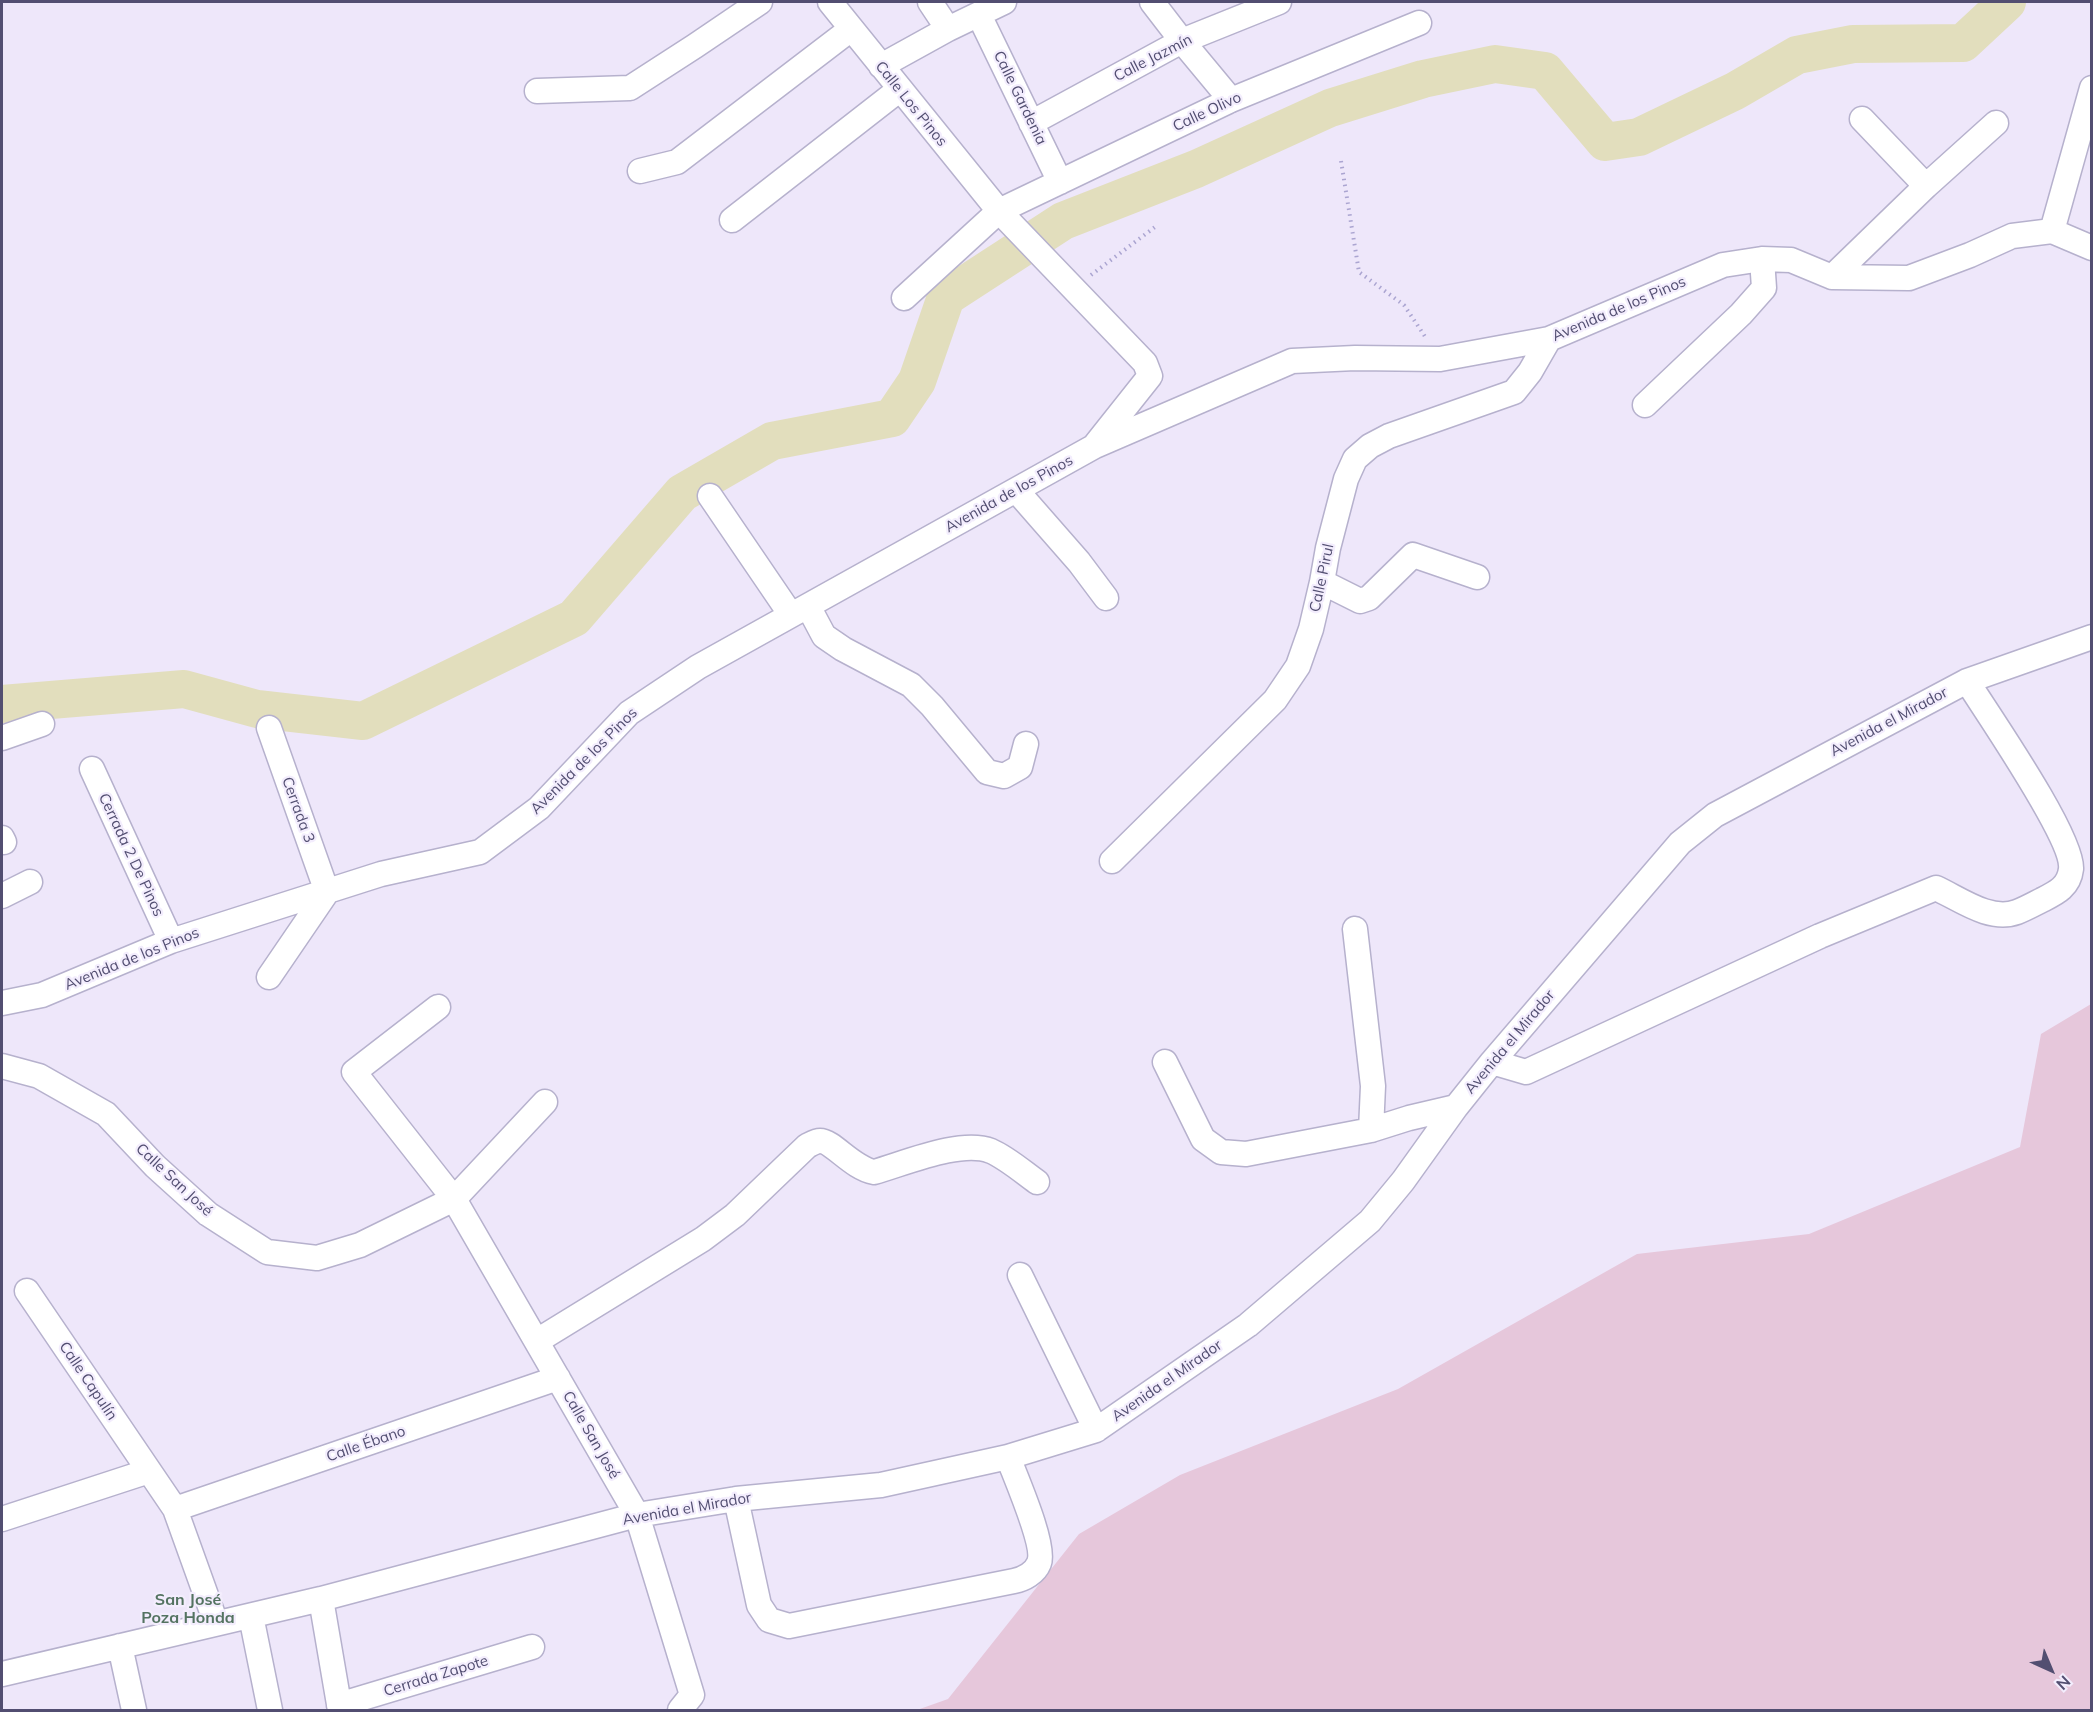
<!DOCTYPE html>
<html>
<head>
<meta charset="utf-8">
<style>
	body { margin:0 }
	#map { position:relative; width:2093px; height:1712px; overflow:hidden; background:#eee7fa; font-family:Mulish,sans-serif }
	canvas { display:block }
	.frame { position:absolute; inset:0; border:3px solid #524e71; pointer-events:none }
	.north { position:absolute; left:2021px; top:1640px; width:60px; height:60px; -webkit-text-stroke:4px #f3edfd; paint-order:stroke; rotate:136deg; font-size:16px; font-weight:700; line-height:24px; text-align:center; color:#524e71 }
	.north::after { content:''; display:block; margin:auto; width:21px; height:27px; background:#524e71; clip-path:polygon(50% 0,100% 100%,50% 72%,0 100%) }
</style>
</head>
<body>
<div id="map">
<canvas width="2093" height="1712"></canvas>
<div class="frame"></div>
<div class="north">N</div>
</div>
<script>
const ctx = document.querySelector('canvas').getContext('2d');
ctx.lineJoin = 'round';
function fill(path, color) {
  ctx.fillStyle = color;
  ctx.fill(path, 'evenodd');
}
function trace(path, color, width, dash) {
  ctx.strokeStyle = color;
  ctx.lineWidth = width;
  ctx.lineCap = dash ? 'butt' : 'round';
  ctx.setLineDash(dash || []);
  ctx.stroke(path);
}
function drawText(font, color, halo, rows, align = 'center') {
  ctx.font = font + ' Mulish,sans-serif';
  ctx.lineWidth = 4.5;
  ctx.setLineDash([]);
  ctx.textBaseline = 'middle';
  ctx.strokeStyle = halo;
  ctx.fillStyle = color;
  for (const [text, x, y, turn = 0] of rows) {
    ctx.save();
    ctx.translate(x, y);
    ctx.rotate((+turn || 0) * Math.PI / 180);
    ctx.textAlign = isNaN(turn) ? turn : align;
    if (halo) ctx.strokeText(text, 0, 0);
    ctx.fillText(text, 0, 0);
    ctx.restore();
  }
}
const green = new Path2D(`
	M2091,1004v706h-1174l31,-11 131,-165 101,-59 218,-86 239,-135 172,-20 211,-87 21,-113z`);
const river = new Path2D(`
	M2,704l182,-15 73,20 106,12 211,-103 108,-125 90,-52 120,-23 25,-37 29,-84 117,-76 133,-52 134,-61 93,-29 72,-15 50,7 60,71 34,-5 96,-46 62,-36 56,-11 110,-1 44,-41`);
const path = new Path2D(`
	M1341,161l18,111 45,33 22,33
	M1091,275l64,-48`);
const minor = new Path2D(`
	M830,2l169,209 146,152 5,13 -54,68
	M930,2l18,27
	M1152,2l30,39 49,59
	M979,15l81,167
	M881,66l67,-37 56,-27
	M537,91l93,-3 65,-42 65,-44
	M1862,119l64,67
	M1031,123l151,-82 97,-39
	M640,171l37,-9 174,-133
	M732,220l168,-131
	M2052,231l40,-143
	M1832,277l94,-91 70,-63
	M904,298l95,-87 232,-111 188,-77
	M1645,405l96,-91 23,-26 -2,-29
	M1016,490l63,72 27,36
	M710,496l81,119
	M1322,582l38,19 9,-3 44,-43 64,22
	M808,606l16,30 19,13 68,36 21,21 55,66 17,4 16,-9 6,-23
	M269,728l58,164 -58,85
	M2,738l40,-14
	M92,769l79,172
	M2,838l2,4
	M1112,861l163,-161 23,-34 13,-37 11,-47 6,-34 18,-69 9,-20 15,-13 19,-10 125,-44 16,-20 19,-33
	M2,896l28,-14
	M1355,929l18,157 -2,44
	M2,1003l40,-8 129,-54 210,-67 99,-22 59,-44 90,-95 69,-46 397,-221 197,-85 63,-3 85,1 109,-20 174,-74 39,-6 29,1 41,17 77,1 61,-23 42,-19 40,-5 40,17
	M438,1007l-84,65 100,127 183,316 55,180 -12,15
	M1165,1062l38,77 18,13 25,2 125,-24 38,-12 47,-11
	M1492,1062l34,10 294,-136 116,-48c24,11 54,34 81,24 8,-3 17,-8 25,-12 14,-7 27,-13 29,-31 3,-31 -84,-156 -104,-188
	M2,1066l37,10 67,38 49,52 53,48 59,38 50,6 43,-13 94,-46 91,-97
	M1020,1275l76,155
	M27,1291l148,218 41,114
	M537,1341l166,-102 32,-24 72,-69c4,-2 9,-5 13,-5 13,0 32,27 54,31 32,-9 87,-33 117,-21 16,7 32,21 46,31
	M736,1499l23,106 10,15 20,6 225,-45c10,-2 21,-8 25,-18 7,-17 -24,-87 -31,-106
	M175,1509l383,-131
	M2,1519l147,-48
	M321,1599l19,111
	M251,1616l19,94
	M120,1646l14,64
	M2,1674l319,-75 316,-84 99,-16 145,-14 127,-28 88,-27 152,-105 122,-104 33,-40 53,-74 36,-45 188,-219 35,-28 252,-134 125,-44
	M339,1705l193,-58`);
const streetNames = [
	["Calle Jazmín",1153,58,-27],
	["Calle Gardenia",1020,98,64],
	["Calle Los Pinos",911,104,51],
	["Calle Olivo",1207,112,-25],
	["Avenida de los Pinos",1619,309,-23],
	["Avenida de los Pinos",1009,494,-29],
	["Calle Pirul",1322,578,-78],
	["Avenida el Mirador",1889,722,-28],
	["Avenida de los Pinos",584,761,-45],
	["Cerrada 3",298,810,70],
	["Cerrada 2 De Pinos",131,855,65],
	["Avenida de los Pinos",132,959,-22],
	["Avenida el Mirador",1510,1042,-50],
	["Calle San José",174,1180,43],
	["Calle Capulín",88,1381,56],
	["Avenida el Mirador",1167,1381,-35],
	["Calle San José",591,1435,60],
	["Calle Ébano",366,1444,-19],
	["Avenida el Mirador",687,1509,-10],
	["Cerrada Zapote",436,1676,-17]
];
const neighbourhoodNames = [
	["San José",188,1600],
	["Poza Honda",188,1618]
];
fill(green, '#e6c7db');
trace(river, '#e2debd', 38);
trace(minor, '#b6b1cd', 27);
trace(path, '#aba5d1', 4, [1.5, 4.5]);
trace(minor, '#fff', 24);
drawText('15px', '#524e71', '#f3edfd', streetNames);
drawText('bold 16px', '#547361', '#f3edfd', neighbourhoodNames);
</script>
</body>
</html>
